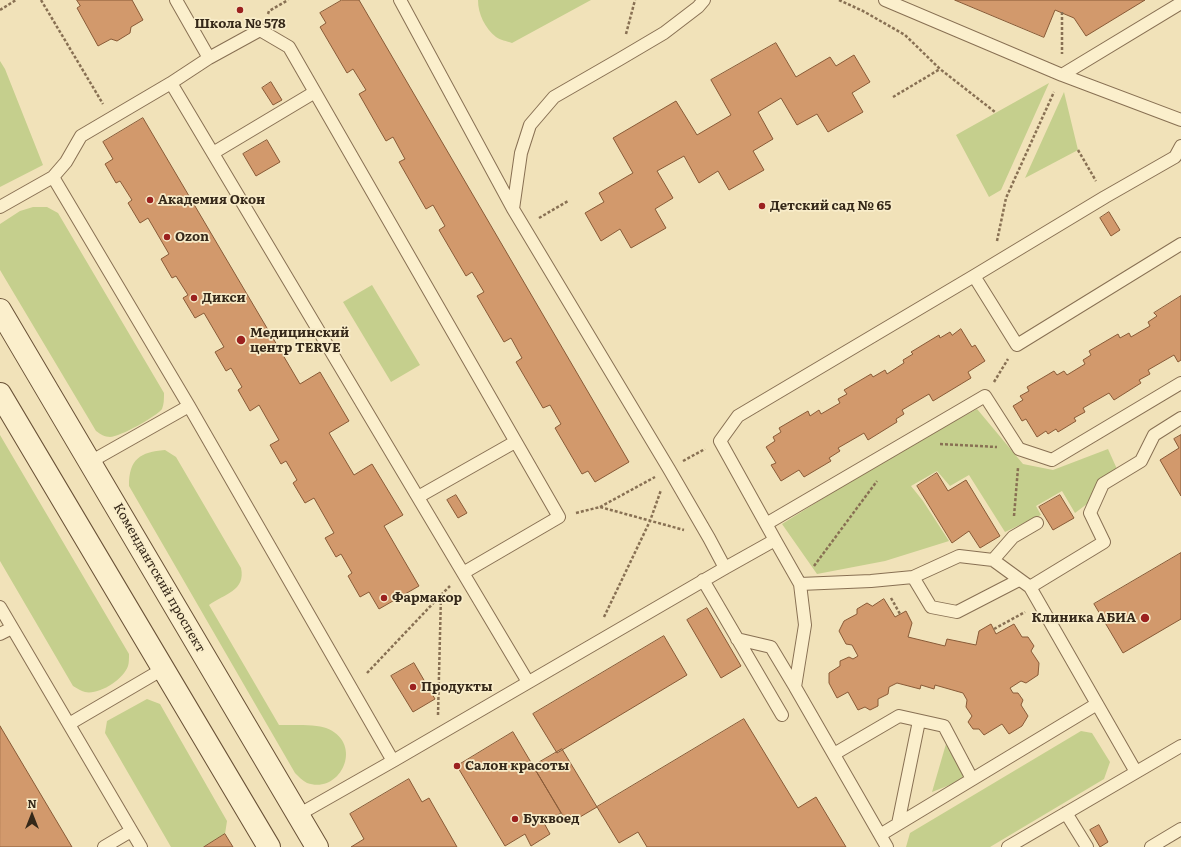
<!DOCTYPE html>
<html>
<head>
<meta charset="utf-8">
<style>
	body { margin:0 }
	#map { position:relative; width:1181px; height:847px; overflow:hidden; background:#f1e2b9; font-family:Literata,serif }
	canvas { display:block }
	.north { position:absolute; left:12px; top:795px; width:40px; height:40px; -webkit-text-stroke:3px #f8ecc9; paint-order:stroke; rotate:0deg; font-size:11px; font-weight:700; line-height:16px; text-align:center; color:#352819 }
	.north::after { content:''; display:block; margin:auto; width:14px; height:18px; background:#352819; clip-path:polygon(50% 0,100% 100%,50% 72%,0 100%) }
</style>
</head>
<body>
<div id="map">
<canvas width="1181" height="847"></canvas>
<div class="north">N</div>
</div>
<script>
const ctx = document.querySelector('canvas').getContext('2d');
ctx.lineJoin = 'round';
function fill(path, color) {
  ctx.fillStyle = color;
  ctx.fill(path, 'evenodd');
}
function trace(path, color, width, dash) {
  ctx.strokeStyle = color;
  ctx.lineWidth = width;
  ctx.lineCap = dash ? 'butt' : 'round';
  ctx.setLineDash(dash || []);
  ctx.stroke(path);
}
function drawText(font, color, halo, rows, align = 'center') {
  ctx.font = font + ' Literata,serif';
  ctx.lineWidth = 3.5;
  ctx.setLineDash([]);
  ctx.textBaseline = 'middle';
  ctx.strokeStyle = halo;
  ctx.fillStyle = color;
  for (const [text, x, y, turn = 0] of rows) {
    ctx.save();
    ctx.translate(x, y);
    ctx.rotate((+turn || 0) * Math.PI / 180);
    ctx.textAlign = isNaN(turn) ? turn : align;
    if (halo) ctx.strokeText(text, 0, 0);
    ctx.fillText(text, 0, 0);
    ctx.restore();
  }
}
const green = new Path2D(`
	M478,0h113l-79,43c-5,-2 -12,-3 -16,-6 -11,-9 -18,-23 -18,-37z
	M0,61l5,8 38,96 -43,22z
	M1049,83l-48,107 -12,7 -33,-62z
	M1064,92l14,58 -53,28z
	M33,207h14l11,6 106,180c0,6 0,11 -2,16 -5,7 -42,28 -52,28 -5,0 -10,-3 -14,-6l-96,-161v-46l20,-13z
	M372,285l48,80 -29,17 -48,-80z
	M977,409l46,55 30,6 55,-21 13,29 -46,35 -13,-22 -26,15 5,9 -36,17 -36,-57 -19,11 -13,-15 -26,15 12,15 26,40 -64,20 -68,13 -35,-50 107,-67z
	M0,435l129,219c0,4 0,9 -1,12 -5,14 -29,29 -43,26 -4,-1 -8,-4 -12,-6l-73,-125z
	M165,450l11,7 65,111c5,23 -17,26 -32,37l70,120c11,0 38,-1 47,3 39,15 15,67 -19,55 -4,-2 -9,-7 -12,-10l-166,-287c0,-27 11,-34 36,-36z
	M147,699l13,5 67,117 -2,13 -21,13h-33l-66,-114 2,-12z
	M1081,731l11,2 18,29 -6,17 -114,68h-84l4,-14z
	M946,744l19,35 -33,13z`);
const building = new Path2D(`
	M77,0h55l11,20 -12,7 -1,6 -13,8 -6,-2 -13,7 -21,-38 3,-2z
	M342,0h17l270,462 -34,20 -7,-11 -6,3 -27,-46 6,-4 -11,-19 -7,3 -27,-46 6,-4 -11,-20 -7,4 -27,-46 7,-4 -12,-20 -6,4 -27,-46 6,-4 -12,-21 -7,4 -27,-47 6,-3 -12,-22 -7,4 -27,-47 7,-4 -13,-21 -6,4 -27,-46 6,-4 -6,-10z
	M955,0h190l-59,36 -12,-18 -19,-8 -11,27z
	M776,43l20,34 34,-20 6,9 18,-11 16,27 -18,11 11,19 -35,20 -11,-18 -20,11 -16,-27 -23,14 15,27 -20,12 11,19 -35,20 -11,-19 -19,12 -15,-27 -27,15 16,27 -18,11 11,19 -35,20 -11,-19 -19,12 -16,-28 19,-11 -5,-9 34,-20 -20,-35 63,-37 21,34 34,-20 -20,-35z
	M271,82l11,18 -9,5 -11,-17z
	M143,118l157,266 20,-12 29,49 -20,12 25,42 18,-11 31,51 -19,11 35,60 -40,23 -10,-17 -9,5 -12,-21 4,-3 -11,-19 -5,3 -11,-19 9,-5 -20,-35 -9,5 -12,-20 4,-3 -11,-19 -5,3 -11,-19 9,-5 -20,-35 -9,6 -12,-21 4,-3 -11,-19 -5,3 -11,-19 9,-5 -20,-34 -9,5 -12,-20 5,-3 -12,-19 -4,2 -11,-19 8,-5 -21,-36 -8,5 -12,-20 4,-3 -12,-19 -4,2 -11,-19 8,-5 -10,-17z
	M267,140l13,22 -24,14 -13,-22z
	M1109,212l11,18 -9,6 -11,-18z
	M1181,296v64l-3,2 -4,-7 -26,15 2,4 -11,6 2,3 -27,17 -5,-7 -26,15 2,4 -11,6 2,3 -18,11 -2,-3 -8,5 -2,-3 -9,6 -11,-18 -4,2 -9,-15 10,-6 -3,-4 9,-5 -2,-4 27,-16 3,4 7,-4 3,4 18,-11 -2,-4 8,-5 -2,-4 29,-17 2,4 9,-5 2,4 19,-11 -2,-4 9,-6 -3,-3z
	M961,329l11,18 3,-2 10,16 -17,11 3,6 -38,23 -4,-7 -27,16 2,4 -8,5 1,3 -29,18 -4,-7 -26,15 2,3 -11,7 2,3 -27,16 -5,-7 -18,11 -10,-16 5,-2 -10,-16 9,-6 -2,-4 8,-5 -2,-4 29,-17 2,5 9,-6 2,4 19,-11 -2,-4 9,-5 -3,-4 27,-16 2,3 12,-7 2,4 17,-11 -1,-3 10,-6 -2,-2 28,-17 1,3 10,-6 2,3z
	M1181,435v61l-21,-36 19,-12 -5,-9z
	M937,473l11,18 18,-11 34,56 -20,12 -11,-17 -17,12 -35,-57z
	M456,495l11,18 -9,5 -11,-18z
	M1060,495l14,23 -21,12 -14,-23z
	M1181,553v66l-58,34 -29,-49z
	M884,599l11,18 11,-6 6,12 -4,14 37,9 2,-7 29,6 3,-14 12,-7 5,10 18,-10 8,13h6l6,9 -3,5 8,12 -1,12 -12,8 -5,-2 -11,7 3,5h5l5,7 -2,5 7,11 -6,10 -13,8 -7,-10 -18,11 -5,-6h-6l-5,-7 4,-6 -6,-9 1,-7 -4,-7 -28,-8 -1,4 -13,-4 -1,4 -23,-6 -8,4 -1,7 -10,5v7l-8,4 -5,-3 -7,3 -10,-18 -11,6 -8,-15v-10l11,-7v-5l9,-4 4,2 5,-3 -6,-11 -6,-1 -7,-13 5,-10 13,-7v-5l10,-6 5,3z
	M707,608l34,58 -20,12 -34,-58z
	M664,636l23,39 -130,78 -24,-39z
	M414,663l21,36 -22,13 -22,-36z
	M744,719l54,89 18,-11 30,50h-199l-9,-15 -19,11 -22,-36z
	M0,726l72,121h-72z
	M513,732l48,81 -17,10 6,11 -19,12 -6,-12 -20,12 -48,-80z
	M562,749l35,58 -29,17 -35,-58z
	M409,779l13,23 7,-4 28,49h-106l13,-8 -14,-25z
	M1099,825l9,17 -8,5 -10,-17z
	M225,834l8,13h-29z`);
const path = new Path2D(`
	M41,0l62,104
	M839,0l24,11 42,24 35,34 55,43
	M0,10l16,-10
	M1062,12v42
	M268,14l1,-3 19,-11
	M626,34l9,-34
	M893,97l47,-28
	M1078,150l18,31
	M539,218l29,-17
	M997,241l9,-43 48,-106
	M994,382l14,-23
	M940,444l57,3
	M683,461l22,-12
	M600,507l55,-30
	M576,513l24,-6 84,23
	M1014,516l4,-48
	M814,566l63,-85
	M891,598l9,16
	M604,617l46,-96 11,-31
	M994,629l31,-17
	M367,673l74,-78
	M438,715l3,-120 9,-9`);
const lane = new Path2D(`
	M176,0l33,58
	M400,0l113,209 156,260 40,69 16,30
	M885,0l177,75 119,45
	M1062,75l119,-72
	M171,83l357,599
	M213,153l102,-61
	M53,177l13,-15 15,-26 90,-53 38,-25 51,-28 29,17 270,470 -96,56
	M0,207l53,-30 136,229 204,355 -95,54
	M513,209l8,-56 9,-28 24,-28 66,-38 44,-26 34,-26 6,-7
	M974,276l43,69 164,-101
	M90,462l99,-56
	M418,497l97,-55
	M766,524l219,-128 34,53 33,11 129,-77
	M775,540l25,44 5,41 -10,62 92,160
	M993,560l20,-23 24,-14
	M913,577l18,30 26,5 62,-32
	M703,580l79,135
	M800,584l71,-3 42,-4 46,-21 34,4 37,27 106,185
	M1030,587l74,-45 -14,-29 13,-29 38,-23 13,-26 27,-17
	M0,607l141,240
	M0,634l12,-6
	M737,639l34,8 24,40
	M69,724l94,-55
	M834,754l65,-38 45,10 28,53
	M393,761l332,-193 50,-28 -55,-99 18,-25 236,-140 131,-79 70,-40 6,-11
	M1066,813l21,34
	M898,824l21,-103
	M880,835l217,-131
	M104,847l27,-16
	M1008,847l173,-101
	M1151,847l30,-18`);
const secondary = new Path2D(`
	M0,310l317,537
	M0,394l269,453`);
const markers = [
	[240,10,4,"#9b211f"],
	[150,200,4,"#9b211f"],
	[762,206,4,"#9b211f"],
	[167,237,4,"#9b211f"],
	[194,298,4,"#9b211f"],
	[241,340,5,"#9b211f"],
	[384,598,4,"#9b211f"],
	[1145,618,5,"#9b211f"],
	[413,687,4,"#9b211f"],
	[457,766,4,"#9b211f"],
	[515,819,4,"#9b211f"]
];
const poiNames = [
	["Школа № 578",240,24,"center"],
	["Академия Окон",158,200],
	["Детский сад № 65",770,206],
	["Ozon",175,237],
	["Дикси",202,298],
	["Медицинский",250,333],
	["центр TERVE",250,348],
	["Фармакор",392,598],
	["Клиника АБИА",1136,618,"right"],
	["Продукты",421,687],
	["Салон красоты",465,766],
	["Буквоед",523,819]
];
const streetNames = [
	["Комендантский проспект",159,578,60]
];
fill(green, '#c5cf8d');
fill(building, '#d2996c');
trace(building, '#885a37', 1);
trace(lane, '#887053', 14);
trace(secondary, '#695136', 24);
trace(path, '#887053', 2.5, [3, 2]);
trace(lane, '#fbefcc', 12);
trace(secondary, '#fbefcc', 22);
for (const [x, y, r, color] of markers) {
  const dot = new Path2D();
  dot.arc(x, y, r, 0, 2 * Math.PI);
  ctx.fillStyle = color;
  ctx.fill(dot);
  trace(dot, '#f8ecc9', 1.5);
}
drawText('bold 13px', '#352819', '#f8ecc9', poiNames, 'left');
drawText('13px', '#352819', '#f8ecc9', streetNames);
</script>
</body>
</html>
